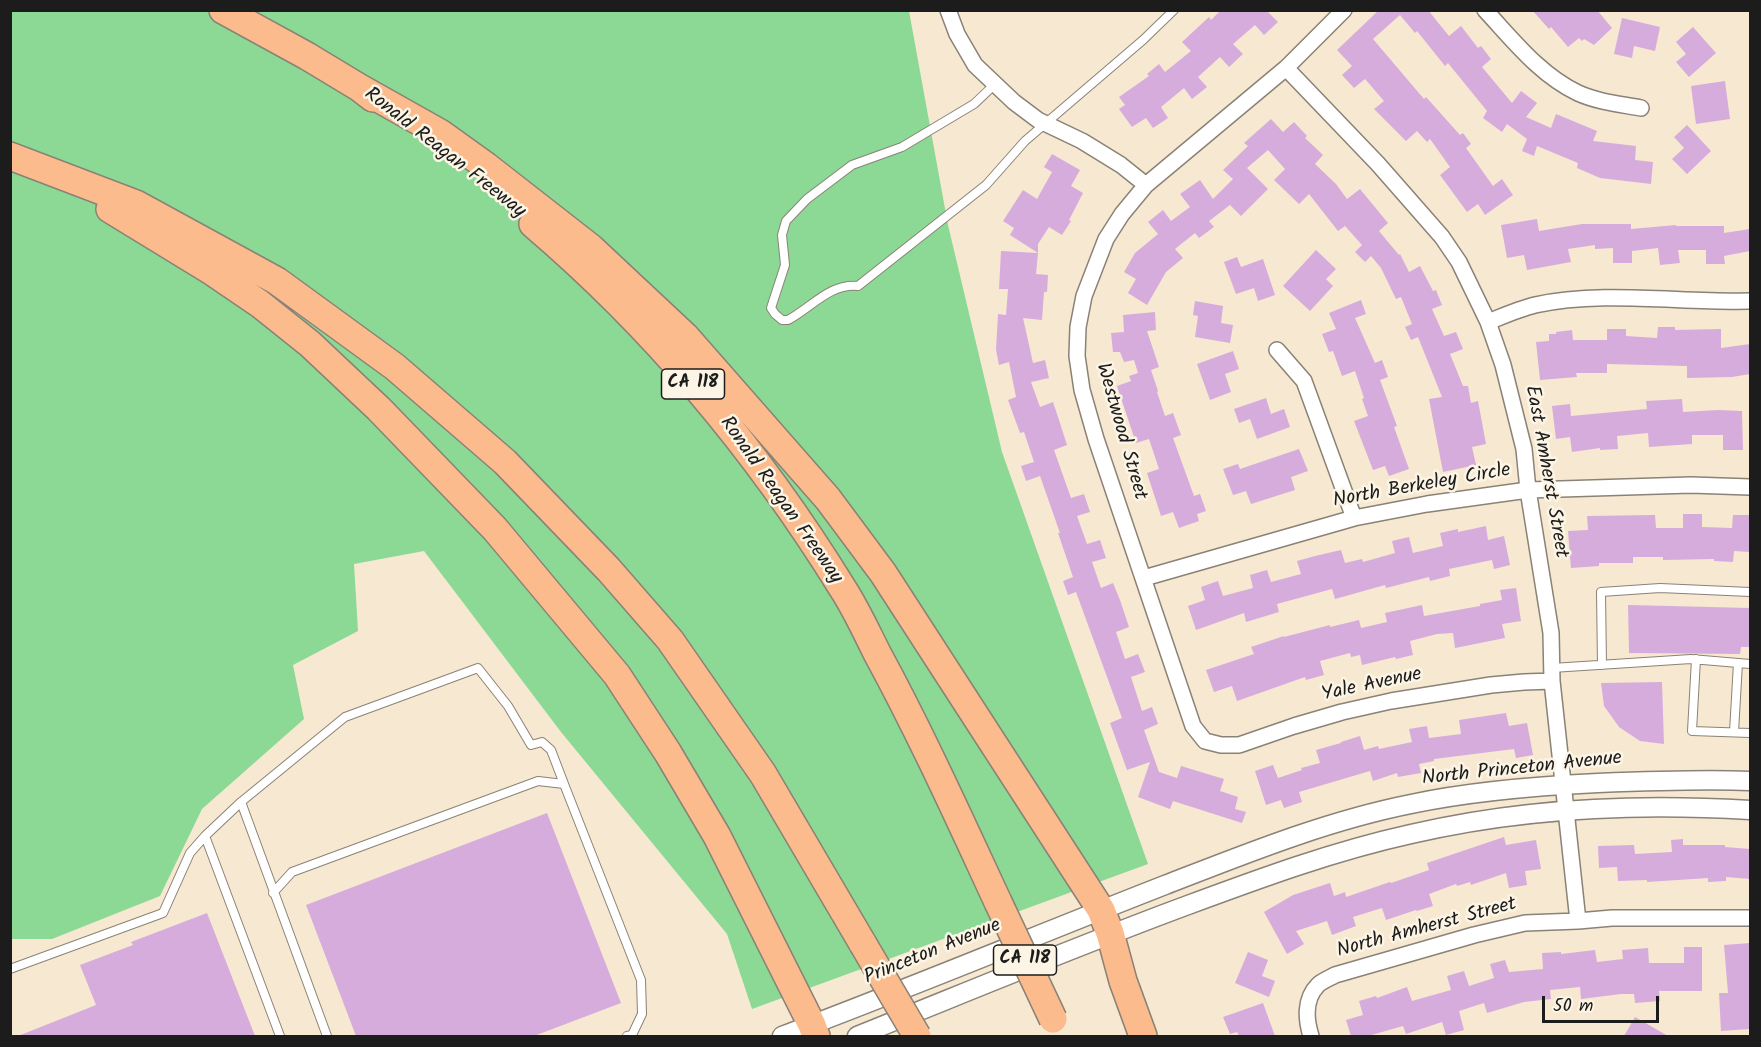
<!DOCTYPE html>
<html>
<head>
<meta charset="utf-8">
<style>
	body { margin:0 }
	#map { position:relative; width:1761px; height:1047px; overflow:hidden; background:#f7e8d1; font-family:Kalam,sans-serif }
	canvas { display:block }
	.frame { position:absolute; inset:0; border:12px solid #1c1c1c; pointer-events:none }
	.scale { position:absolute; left:1542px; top:996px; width:117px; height:27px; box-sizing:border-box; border:3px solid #1c1c1c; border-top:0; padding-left:8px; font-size:18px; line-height:21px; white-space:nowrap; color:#1c1c1c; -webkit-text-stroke:4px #fcf5e5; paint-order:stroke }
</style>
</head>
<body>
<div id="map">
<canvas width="1761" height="1047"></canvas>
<div class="frame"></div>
<div class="scale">50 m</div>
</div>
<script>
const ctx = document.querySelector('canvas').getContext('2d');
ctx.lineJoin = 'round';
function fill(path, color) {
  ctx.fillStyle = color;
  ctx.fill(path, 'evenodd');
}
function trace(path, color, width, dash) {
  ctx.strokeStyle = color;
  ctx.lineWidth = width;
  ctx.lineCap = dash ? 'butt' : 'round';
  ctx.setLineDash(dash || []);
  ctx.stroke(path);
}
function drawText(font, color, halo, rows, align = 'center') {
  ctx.font = font + ' Kalam,sans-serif';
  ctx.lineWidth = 5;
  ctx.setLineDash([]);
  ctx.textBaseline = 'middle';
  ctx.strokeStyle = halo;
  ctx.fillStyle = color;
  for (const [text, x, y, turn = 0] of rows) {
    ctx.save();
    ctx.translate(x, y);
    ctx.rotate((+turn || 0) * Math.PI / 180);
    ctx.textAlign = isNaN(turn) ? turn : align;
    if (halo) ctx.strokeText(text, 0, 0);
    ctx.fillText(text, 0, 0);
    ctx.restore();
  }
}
const green = new Path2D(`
	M10,11h899l39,214 54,227 146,412 -396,145 -25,-75 -166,-202 -137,-181 -70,13 4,67 -65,34 11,54 -102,90 -42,87 -108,43h-41z`);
const building = new Path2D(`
	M1221,10h49l-2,2 10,10 -14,13 -9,-10 -22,19 10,10 -14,13 -9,-10 -22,20 9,10 -15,12 -8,-11 -23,19 7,11 -15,10 -7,-10 -14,9 -13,-18 6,-4 -6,-8 30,-21 -2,-2 12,-10 6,8 26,-21 -9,-9 27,-25 2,3z
	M1379,10h49l21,26 12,-10 17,22 3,-2 10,13 -9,8 30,36 9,-12 16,12 -11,14 25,11 5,-14 41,17 -4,10 43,5 -1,14 18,2 -2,22 -51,-6 -23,-10 1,-5 -41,-17 -3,10 -12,-5 5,-12 -20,-15 -5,8 -19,-14 4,-7 -39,-48 -3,3 -28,-35 -2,2 -15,-18 -27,24 51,60 2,-2 34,38 3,-2 8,11 -5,4 27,38 9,-7 11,16 -28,20 -7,-11 -11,8 -27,-37 10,-8 -20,-28 -3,3 -10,-11 -11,10 -32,-32 10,-8 -19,-22 -11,9 -12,-13 10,-9 -15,-16z
	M1532,10h65l15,18 -18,17 -10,-6 -2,2 -3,-3 -11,9 -17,-20 -2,2z
	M1622,18l38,9 -5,24 -21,-5 -2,12 -18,-4z
	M1693,27l23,26 -27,24 -13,-15 10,-8 -10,-12z
	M1725,81l5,38 -34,5 -5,-38z
	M1271,119l12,13 11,-10 13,14 -2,2 18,17 -8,9 21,20 11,15 13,-10 28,34 -9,8 20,24 1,-1 9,18 11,-6 13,25 3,-1 6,15 -10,4 12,27 12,-4 7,17 -13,5 13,32h5l3,17 7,-2 8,43 -14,3 4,18 -33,7 -14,-73 13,-2 -24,-60 -7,3 -6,-13 7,-3 -11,-27 -5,2 -15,-31 -10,-12 -6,6 -10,-10 7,-7 -17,-19 -7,5 -29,-37 -10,10 -25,-24 11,-11 -17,-19 -21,18 21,21 -27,27 -11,-11 -21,16 5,6 -15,11 -4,-5 -20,16 8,9 -17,14 -19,33 -19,-12 8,-14 -12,-7 11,-19 23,-19 -10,-12 15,-12 8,11 19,-14 -10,-13 20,-14 13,19 20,-20 -10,-9 25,-24 -4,-3z
	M1687,125l24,26 -24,23 -15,-15 12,-11 -10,-11z
	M1052,154l28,16 -9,16 12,7 -14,27 2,1 -9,14 -13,-8 -11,17v9l-28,-18 4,-7 -11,-7 20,-31 14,9 15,-27 -8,-5z
	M1537,219l2,12 43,-7h49v5l45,-4v1h48v7l26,-4v22l-26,5 1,8h-19v-14h-28l2,13 -20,2 -2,-17 -26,3v12h-19v-15l-18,1v-4l-27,4 3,13 -44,8 -3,-15 -17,3 -6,-33z
	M1316,250l20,19 -10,10 7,7 -23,25 -27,-25z
	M1001,251l37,2 -2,21 12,1 -1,17h-3l-2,28 -19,-2 10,45 12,-3 4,18 -18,4 9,25 13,-5 6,18 8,25 -13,5 17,48 13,-4 6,18 -13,4 10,28 13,-4 6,18 -14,4 9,26 12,-5 7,17 9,27 -13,5 9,27 13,-5 7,18 -14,5 11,34 10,-4 6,17 -14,6 15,42 18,6 4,-12 43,13 -4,12 18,6 -3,12 11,3 -4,11 -69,-22 -3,8 -32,-12 12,-35 -23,8 -17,-47 12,-5 -46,-126 -8,3 -5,-14 10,-4 -15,-44h2l-20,-57 -14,5 -5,-15 13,-4 -10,-30 -4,1 -12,-33 8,-3 -7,-35 -10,3 -3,-15 2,-36 8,1 2,-26h-9z
	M1237,257l4,10 22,-8 12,36 -17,6 -4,-13 -18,6 -12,-32z
	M1361,300l5,14 -11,4 20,45 7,-3 6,17 -8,3 17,46 -3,1 15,42 -20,7 -4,-10 -12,4 -19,-49 14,-5 -6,-17 2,-1 -9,-27 -13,5 -9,-25 -4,1 -7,-18 14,-5 -7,-16z
	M1195,301l28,5 -2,17 12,2 -3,18 -35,-6 3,-21 -5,-1z
	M1155,312l1,18 -9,1 12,36 -8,3 7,21 -1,1 8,24 8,-3 8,22 -8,3 21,58 6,-2 6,17 -9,3 2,7 -20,7 -6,-16 -12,4 -14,-43 12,-4 -10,-30 -13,4 -19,-57 14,-5 -2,-5 9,-3 -4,-13 -10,2 -4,-10h-7l-2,-19 13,-1 -1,-17z
	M1658,327h17v3l46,-1v19l29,-4v30l-18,3 -45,1v-12l-80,-2v9h-31l1,4 -37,3 -4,-38 13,-1v-7h7v-2l16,-2 1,10h34v-11h19v7l31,2z
	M1233,351l6,18 -14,5 6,18 -21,8 -13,-36z
	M1266,398l5,16 13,-5 6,18 -33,12 -7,-20 -11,4 -5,-14z
	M1682,399l1,13 35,-2 24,1 1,39h-20v-15h-31v9l-43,3 -1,-14 -31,3 1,13 -18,1v-2l-28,4 -2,-15 -14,2 -4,-33 18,-2 1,12 76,-7 -1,-8z
	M1299,449l9,22 -17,6 4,13 -44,14 -5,-13 -13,4 -10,-26 15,-5 2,5z
	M1683,514h19v13l30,1 1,-13h17v37l-16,-1 -1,11 -19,-1v-2l-51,1v-3h-30v6h-34v3l-28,2 -3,-37 20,-1 -1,-14 68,-1 1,13h27z
	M1486,526l2,14 16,-4 6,29 -16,4 -2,-9 -43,9 1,7 -20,5 -1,-4 -43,11 -1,-3 -50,14 -3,-10 -55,15 2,8 -33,10 -2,-9 -48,17 -8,-24 17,-6 -4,-13 17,-6 5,15 30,-8 -3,-13 17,-5 4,12 30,-8 -4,-13 18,-5 26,-6 4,13 17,-4 1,3 32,-9 -3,-12 17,-4 4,16 30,-7 -3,-13 18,-4v3z
	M1516,588l5,33 -19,3 3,14 -50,10 -2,-15 -16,1 -27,7 3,14 -17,4 -1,-2 -33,8 -2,-10 -9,2 -1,-4 -30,8 4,14 -18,5 -1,-3 -68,24 -5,-15 -18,6 -8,-22 48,-16 -3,-7 33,-11v1l46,-12v2l29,-7 2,8 26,-6 -2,-9 37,-8 2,11 56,-10v-2l22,-4 -2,-10z
	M1628,605l122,3v39h-9l-1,7 -111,-1z
	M1662,682l2,62 -24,-3 -21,-14 -15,-21 -3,-23z
	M1506,713l3,13 18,-3 6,32 -17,3 -2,-9 -80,10v2l-15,3 2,9 -23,4 -1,-4 -24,8 -3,-10 -71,21 3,10 -18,6 -3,-8 -15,5 -11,-34 18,-6 5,13 24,-8 -1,-2 19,-5 -4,-13 25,-7v-1l19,-6 4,14 14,-4 1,3 33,-7 -3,-13 18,-3 2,12 32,-4 -2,-14z
	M547,813l74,190 -87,33h-178l-50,-131z
	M1504,837l2,8 30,-5 5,29 -16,2 2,14 -18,3 -3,-15 -35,12 -1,-3 -13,4 -1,-2 -27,10 4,12 -16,5 -1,-1 -30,10 -4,-12 -29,9 3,9 -24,9 -5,-14 -31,10 8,13 -17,10 -23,-42 29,-17 37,-12 4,13 11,-4 1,5 44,-15 1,1 38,-13 -2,-7z
	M1683,839v6h42v2l25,2v30l-24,-2v4l-18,1v-4l-61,4v-2l-29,1 -1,-14 -18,1 -1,-22 36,-1 1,9 37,-2 -1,-12z
	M207,913l48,123h-237l78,-31 -16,-40 53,-20 -2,-3z
	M1750,943v86l-29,2 -2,-38h9l-4,-48z
	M1684,947h18v44h-43l1,10 -25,2 -1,-9h-13l-40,5 -1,-12 -30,3 1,9 -27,3 -37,11 -3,-10 -25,8 5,19 -18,5 -4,-13 -36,12 -3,-8 -35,10h-17l-5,-16 17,-5 -4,-14 17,-5 1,2 30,-11 5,14 39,-11 -4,-14 17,-5 5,15 25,-8 -4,-14 15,-4 4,12 34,-3 -1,-16 19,-1v2l34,-4 2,12 26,-3 -1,-9 26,-2 1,15h35z
	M1248,952l20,8 -6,16 13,5 -6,16 -34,-14z
	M1263,1003l12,33h-36l-2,-4 -7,2 -7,-17z
	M1635,1017l33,19h-44z`);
const service = new Path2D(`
	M994,85l-20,19 -72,43 -50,18 -45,34 -21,22 -4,14 3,30 -14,43 4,6 7,6h6c23,-12 42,-37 70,-34l128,-101 39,-44 118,-101 31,-30
	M1696,659l-4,72 58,2
	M1602,665l-1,-73 59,-4 90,4
	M1552,668l139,-9 59,5
	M1734,732l4,-69
	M241,802l104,-85 133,-49 30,38 23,39 11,-3 9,8 13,34
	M205,836l36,-34 86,234
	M273,893l19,-21 246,-91 26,3 77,196 1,34 -10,21 -5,1
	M10,969l153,-56 27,-60 15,-17 75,200`);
const minor = new Path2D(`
	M948,10l9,24 18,31 39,37 24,18 44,21 39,24 25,20
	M1344,10l-58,58 -140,117 -24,29 -16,25 -22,57 -6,31 -1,29 5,34 14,49 97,287 12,15 16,4h18l55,-19 48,-14 49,-11 100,-16 33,-3 28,-1
	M1485,10c28,30 55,65 93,83 20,9 41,11 63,15
	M1286,68l92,96 64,73 17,25 29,60 15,43 21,84 4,41 23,143 1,48 26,240
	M1488,322c15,-6 31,-13 47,-17 68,-15 146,-2 215,-4
	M1277,350l27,31 50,137
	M1144,578l210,-60 73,-14 101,-14 163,-5 59,2
	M1311,1036c-5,-16 -7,-37 7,-51 4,-4 12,-7 17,-10l139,-40 51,-12 53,-2 34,-3h138`);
const tertiary = new Path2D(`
	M782,1036c128,-48 255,-101 383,-151 80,-31 161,-64 246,-81 61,-13 125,-18 187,-21 51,-2 102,-4 152,-2
	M857,1036c110,-44 220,-90 331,-131 73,-27 146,-54 223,-71 111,-26 226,-31 339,-24`);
const motorway = new Path2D(`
	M223,10l84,46 53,32 13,10
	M360,88l80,45 46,33 105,82 94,88 143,163 55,74 218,337 9,23 13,48 20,55
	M10,156l126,48 141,77 118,86 110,95 104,108 61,70 93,134 100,170
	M110,209l103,63 47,32 50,40 69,65 116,120 122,146 51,78 49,83 95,189 4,11
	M533,224c122,104 226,229 310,365 13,20 23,42 34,64 44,81 82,165 121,249`);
const motorwayBridge = new Path2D(`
	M998,902l55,117
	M863,944l54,92`);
const shields = [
	[693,384,63],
	[1025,960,63]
];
const shieldNames = [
	["CA 118",693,384],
	["CA 118",1025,960]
];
const streetNames = [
	["Ronald Reagan Freeway",444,154,38],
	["Westwood Street",1120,432,74],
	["East Amherst Street",1545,472,80],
	["North Berkeley Circle",1422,487,-10],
	["Ronald Reagan Freeway",780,501,55],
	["Yale Avenue",1372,686,-12],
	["North Princeton Avenue",1522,770,-6],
	["North Amherst Street",1427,929,-15],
	["Princeton Avenue",933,953,-22]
];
fill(green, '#8cd996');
fill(building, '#d6acdd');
trace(service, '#8a8276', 10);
trace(minor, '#8a8276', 18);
trace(tertiary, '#8a8276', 21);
trace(motorway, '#8a8276', 30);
trace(service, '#fff', 8);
trace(minor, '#fff', 15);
trace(tertiary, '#fff', 18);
trace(motorway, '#fbbb8c', 27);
trace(motorwayBridge, '#8a8276', 30, []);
trace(motorwayBridge, '#fbbb8c', 27);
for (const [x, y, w] of shields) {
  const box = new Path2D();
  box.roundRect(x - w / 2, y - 15, w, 30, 4.5);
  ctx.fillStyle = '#fcf5e5';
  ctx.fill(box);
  trace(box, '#1c1c1c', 1.5);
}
drawText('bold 18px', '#1c1c1c', null, shieldNames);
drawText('20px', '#1c1c1c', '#fcf5e5', streetNames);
</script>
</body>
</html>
